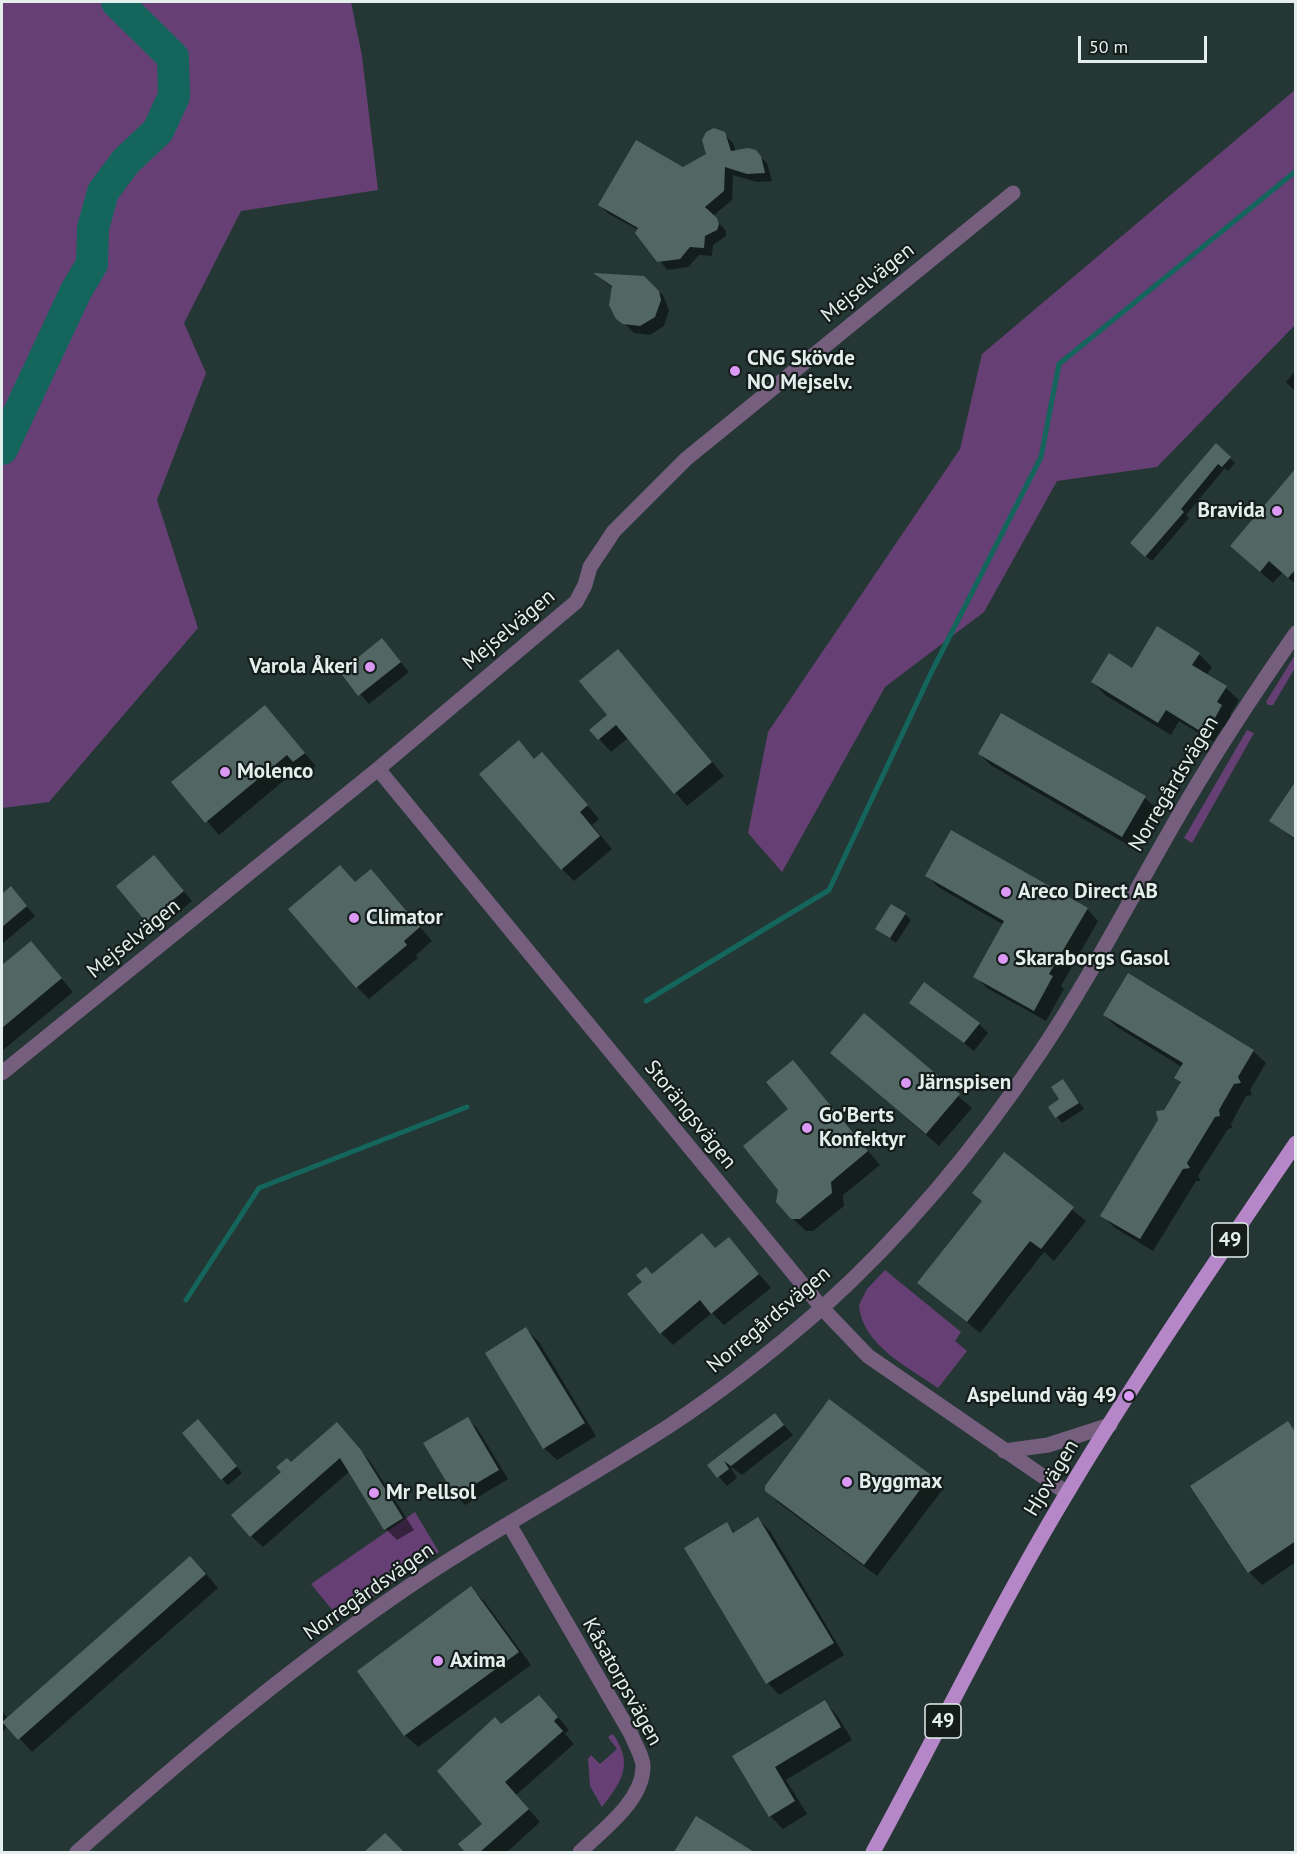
<!DOCTYPE html>
<html>
<head>
<meta charset="utf-8">
<style>
	body { margin:0 }
	#map { position:relative; width:1297px; height:1854px; overflow:hidden; background:#253734; font-family:"PT Sans",sans-serif }
	canvas { display:block }
	.frame { position:absolute; inset:0; border:3px solid #e4efed; pointer-events:none }
	.scale { position:absolute; left:1078px; top:36px; width:129px; height:27px; box-sizing:border-box; border:3px solid #e4efed; border-top:0; padding-left:8px; font-size:18px; line-height:21px; white-space:nowrap; color:#e4efed; -webkit-text-stroke:4px #151d1b; paint-order:stroke }
</style>
</head>
<body>
<div id="map">
<canvas width="1297" height="1854"></canvas>
<div class="frame"></div>
<div class="scale">50 m</div>
</div>
<script>
const ctx = document.querySelector('canvas').getContext('2d');
ctx.lineJoin = 'round';
function fill(path, color) {
  ctx.fillStyle = color;
  ctx.fill(path, 'evenodd');
}
function trace(path, color, width, dash) {
  ctx.strokeStyle = color;
  ctx.lineWidth = width;
  ctx.lineCap = dash ? 'butt' : 'round';
  ctx.setLineDash(dash || []);
  ctx.stroke(path);
}
function drawText(font, color, halo, rows, align = 'center') {
  ctx.font = font + ' "PT Sans",sans-serif';
  ctx.lineWidth = 4.5;
  ctx.setLineDash([]);
  ctx.textBaseline = 'middle';
  ctx.strokeStyle = halo;
  ctx.fillStyle = color;
  for (const [text, x, y, turn = 0] of rows) {
    ctx.save();
    ctx.translate(x, y);
    ctx.rotate((+turn || 0) * Math.PI / 180);
    ctx.textAlign = isNaN(turn) ? turn : align;
    if (halo) ctx.strokeText(text, 0, 0);
    ctx.fillText(text, 0, 0);
    ctx.restore();
  }
}
const green = new Path2D(`
	M2,2h349l11,54 16,134 -137,21 -57,112 22,50 -49,127 41,128 -149,174 -47,6z
	M1295,90v235l-138,142 -100,14 -73,131 -99,75 -103,185 -34,-39 20,-101 192,-283 22,-95z
	M1295,655v13l-22,37h-5l-2,-3z
	M1247,730l7,3 -62,110 -8,-5z
	M885,1270l76,62 -6,9 12,10 -29,37c-30,-21 -76,-43 -79,-83l8,-16z
	M415,1512l24,40 -95,64 -6,1 -27,-33z
	M613,1734c21,30 9,47 -11,73l-12,-21 -2,-27 3,-4 9,9 17,-15 -9,-12z`);
const shadow = new Path2D(`
	M724,134l9,9 3,9 22,2 9,9 5,18 -15,1 -24,-7 -1,25 -19,16 13,15v5l-13,9 -1,11 -13,-1 -11,12 -21,3 -29,-40 -29,-16 -9,-9 83,-36 25,-14z
	M596,275l47,2 20,18 6,15 -5,16 -14,9 -16,-2 -21,-21 -3,-15 3,-9z
	M1296,370v22l-10,-10z
	M1216,445l19,18 -7,8 -3,-3 -39,47 3,3 -37,43 -15,-12z
	M1296,478v106l-14,-11 -9,10 -29,-25z
	M391,650l18,22 -40,32 -27,-31z
	M1199,654l13,13 -6,9 20,12 13,12 -9,15 4,4 -6,11 -5,-3 -10,15 -34,-21 -8,14 -66,-40 -12,-13z
	M630,664l94,112 -37,30 -59,-68 -17,14 -12,-13z
	M264,707l52,59 -9,8 -7,-7 -81,68 -46,-53z
	M519,742l16,18 19,6 45,53 -7,6 20,24 -38,32 -12,-12z
	M979,754l166,44 13,12 -23,39 -143,-83z
	M1296,784v57l-25,-21z
	M163,866l29,35 -35,30 -38,-45z
	M927,875l160,34 11,12 -37,65 3,3 -18,32 -59,-33 -12,-12 29,-51 -66,-38z
	M383,883l49,58 -16,14 2,3 -49,41 -12,-12 -1,-103z
	M11,888l24,28 -33,28v-48z
	M905,914l6,6 -15,23 -19,-14z
	M31,943l42,49 -71,59v-84z
	M911,1002l68,22 9,9 -14,18z
	M864,1015l108,93 -33,38 -94,-81z
	M1104,1015l149,36 13,12 -16,27 2,5 -6,1 -15,28 1,4 -4,1 -30,47 3,5h-5l-43,70 -38,-23 -13,-13 80,-131 -6,-6 6,-11 -65,-40z
	M793,1062l87,103 -37,30 1,11 -31,25h-7l-14,-13 -2,-109z
	M1063,1081l21,28 -22,14 -12,-16 11,-7z
	M1005,1154l81,67 -32,40 -10,-9 -64,81 -61,-50 64,-81z
	M729,1239l42,49 -47,37 -12,-12 -39,32 -12,-12 -9,-58 64,-26z
	M526,1329l13,13 57,94 -39,24 -13,-12z
	M830,1401l100,75 13,13 -66,87 -97,-72 -13,-13z
	M775,1415l18,20 -51,40 -12,-9 7,12 -10,8 -18,-21z
	M467,1419l10,9 31,51 -43,26 -9,-9 -31,-52z
	M1287,1423l9,8v131l-34,23 -13,-13z
	M204,1427l38,46 -14,12 -6,-6z
	M348,1436l24,28 42,66 -17,10 -11,-11 -36,-58 -87,76 -12,-11z
	M758,1519l12,12 74,124 -65,40 -11,-12 -82,-134 41,-25 8,9z
	M203,1570l15,18 -186,164 -24,-26 -6,6v-21l6,8z
	M471,1588l13,13 47,64 -113,82 -13,-12z
	M533,1699l18,10 18,21 -4,4 9,10 -58,51 24,27 -33,30h-40l-7,-8 24,-20 18,-98z
	M824,1702l13,13 15,25 -66,40 21,34 -24,15 -13,-13 -36,-59z
	M697,1819l54,33h-75z`);
const stream = new Path2D(`
	M646,1001l183,-111 102,-217 110,-216 18,-93 237,-193
	M186,1300l73,-112 208,-81`);
const river = new Path2D(`
	M2,449l74,-158 16,-27 1,-36 10,-36 23,-31 32,-30 16,-35 -1,-39 -56,-55`);
const building = new Path2D(`
	M714,128l11,4 6,19 17,-3 8,2 5,6 4,17 -18,1 -22,-7 -1,24 -19,16 12,11 2,6 -2,6 -12,6 -1,12 -14,-1 -10,12 -23,3 -22,-29 3,-5 -40,-23 38,-65 47,27 23,-13 -4,-14 4,-8z
	M593,273l51,3 15,15 2,9 -6,17 -15,9 -17,-2 -7,-5 -7,-14 3,-19z
	M1216,443l15,14 -9,10 -4,-3 -37,45 3,3 -39,45 -15,-14z
	M1296,468v101l-8,9 -19,-17 -9,11 -30,-26z
	M1157,626l43,27 -8,12 35,21 -10,16 5,3 -7,13 -5,-3 -10,16 -34,-21 -8,13 -67,-41 18,-29 23,15z
	M382,638l19,24 -43,34 -18,-24z
	M618,649l94,113 -38,32 -58,-69 -18,15 -9,-10 18,-15 -28,-34z
	M265,705l40,48 -12,9 -6,-7 -82,68 -34,-41z
	M1001,713l145,83 -24,41 -144,-83z
	M519,740l15,19 8,-7 46,53 -8,7 20,24 -39,34 -82,-96z
	M1296,781v58l-27,-18z
	M951,830l137,78 -39,66 4,2 -19,35 -61,-34 31,-56 -79,-45z
	M154,855l30,36 -38,31 -30,-36z
	M340,865l15,17 16,-13 49,58 -16,14 3,4 -51,43 -68,-79z
	M11,886l16,20 -25,21v-33z
	M891,904l15,9 -16,25 -15,-9z
	M31,941l31,37 -60,50v-63z
	M1128,973l126,77 -16,27 3,6 -7,1 -15,26 1,6 -5,1 -28,46 3,5 -7,1 -43,70 -40,-23 58,-96 -2,-9 8,-1 17,-28 -7,-4 9,-15 -80,-48z
	M924,982l56,41 -16,20 -55,-40z
	M864,1013l96,81 -34,40 -96,-81z
	M793,1060l75,91 -37,31 1,11 -32,26h-9l-15,-17 2,-12 -35,-44 45,-37 -22,-27z
	M1063,1079l16,24 -24,15 -7,-11 11,-8 -8,-12z
	M1004,1152l70,55 -33,42 -11,-8 -63,81 -50,-39 65,-82 -10,-8z
	M702,1233l13,15 14,-11 30,37 -48,40 -11,-14 -40,34 -33,-40 15,-12 -6,-7 10,-8 6,7z
	M526,1327l59,96 -42,26 -58,-96z
	M829,1399l102,76 -67,90 -99,-74v-5z
	M775,1413l9,12 -53,41 -7,-5 5,8 -12,9 -10,-13z
	M468,1417l31,53 -44,26 -32,-53z
	M198,1419l39,47 -16,14 -39,-47z
	M1288,1421l8,12v108l-48,32 -58,-87z
	M337,1422l24,28 42,68 -19,12 -44,-72 -90,79 -19,-22 50,-43 -5,-5 11,-9 4,4z
	M758,1517l76,126 -68,41 -82,-136 43,-26 6,11z
	M190,1556l16,18 -188,166 -16,-18z
	M471,1586l48,66 -115,84 -47,-65z
	M539,1695l19,22 -4,4 9,10 -58,51 24,27 -49,43h-15l-7,-8 24,-20 -45,-53 58,-54 6,7z
	M825,1700l16,27 -66,40 20,34 -26,16 -37,-61z
	M696,1816l58,36h-80z
	M385,1833l19,19h-40z`);
const street = new Path2D(`
	M378,769l444,539 46,48 199,137
	M2,1073l376,-304 198,-167 9,-17 5,-18 24,-36 72,-72 327,-266
	M1004,1451l44,-6 62,-20
	M509,1524l122,210c3,9 13,24 12,34 -1,34 -42,63 -63,84
	M77,1852c100,-89 204,-177 315,-254 89,-62 186,-113 277,-172 53,-35 105,-76 153,-118 82,-74 156,-163 217,-254 54,-80 98,-168 147,-251 34,-58 71,-114 110,-170`);
const primary = new Path2D(`
	M873,1852c65,-119 124,-243 194,-359 72,-120 151,-235 229,-350`);
const markers = [
	[735,371,6,"#db99f5"],
	[1277,511,6,"#db99f5"],
	[370,667,6,"#db99f5"],
	[225,772,6,"#db99f5"],
	[1006,892,6,"#db99f5"],
	[354,918,6,"#db99f5"],
	[1003,959,6,"#db99f5"],
	[906,1083,6,"#db99f5"],
	[807,1128,6,"#db99f5"],
	[1129,1396,6,"#db99f5"],
	[847,1482,6,"#db99f5"],
	[374,1493,6,"#db99f5"],
	[438,1661,6,"#db99f5"]
];
const shields = [
	[1230,1240,36],
	[943,1721,36]
];
const shieldNames = [
	["49",1230,1240],
	["49",943,1721]
];
const streetNames = [
	["Mejselvägen",868,283,-39],
	["Mejselvägen",509,630,-40],
	["Norregårdsvägen",1174,784,-59],
	["Mejselvägen",134,939,-39],
	["Storängsvägen",690,1115,51],
	["Norregårdsvägen",769,1320,-40],
	["Hjovägen",1052,1478,-59],
	["Norregårdsvägen",369,1592,-35],
	["Kåsatorpsvägen",622,1682,61]
];
const poiNames = [
	["CNG Skövde",747,359],
	["NO Mejselv.",747,383],
	["Bravida",1265,511,"right"],
	["Varola Åkeri",358,667,"right"],
	["Molenco",237,772],
	["Areco Direct AB",1018,892],
	["Climator",366,918],
	["Skaraborgs Gasol",1015,959],
	["Järnspisen",918,1083],
	["Go'Berts",819,1116],
	["Konfektyr",819,1140],
	["Aspelund väg 49",1117,1396,"right"],
	["Byggmax",859,1482],
	["Mr Pellsol",386,1493],
	["Axima",450,1661]
];
fill(green, '#664075');
fill(shadow, '#0007');
trace(stream, '#14655c', 5);
trace(river, '#14655c', 32);
fill(building, '#526663');
trace(street, '#755e7e', 15);
trace(primary, '#b587c8', 15);
for (const [x, y, r, color] of markers) {
  const dot = new Path2D();
  dot.arc(x, y, r, 0, 2 * Math.PI);
  ctx.fillStyle = color;
  ctx.fill(dot);
  trace(dot, '#151d1b', 2);
}
for (const [x, y, w] of shields) {
  const box = new Path2D();
  box.roundRect(x - w / 2, y - 17, w, 34, 4.5);
  ctx.fillStyle = '#151d1b';
  ctx.fill(box);
  trace(box, '#e4efed', 1.5);
}
drawText('bold 20px', '#e4efed', null, shieldNames);
drawText('21px', '#e4efed', '#151d1b', streetNames);
drawText('bold 21px', '#e4efed', '#151d1b', poiNames, 'left');
</script>
</body>
</html>
